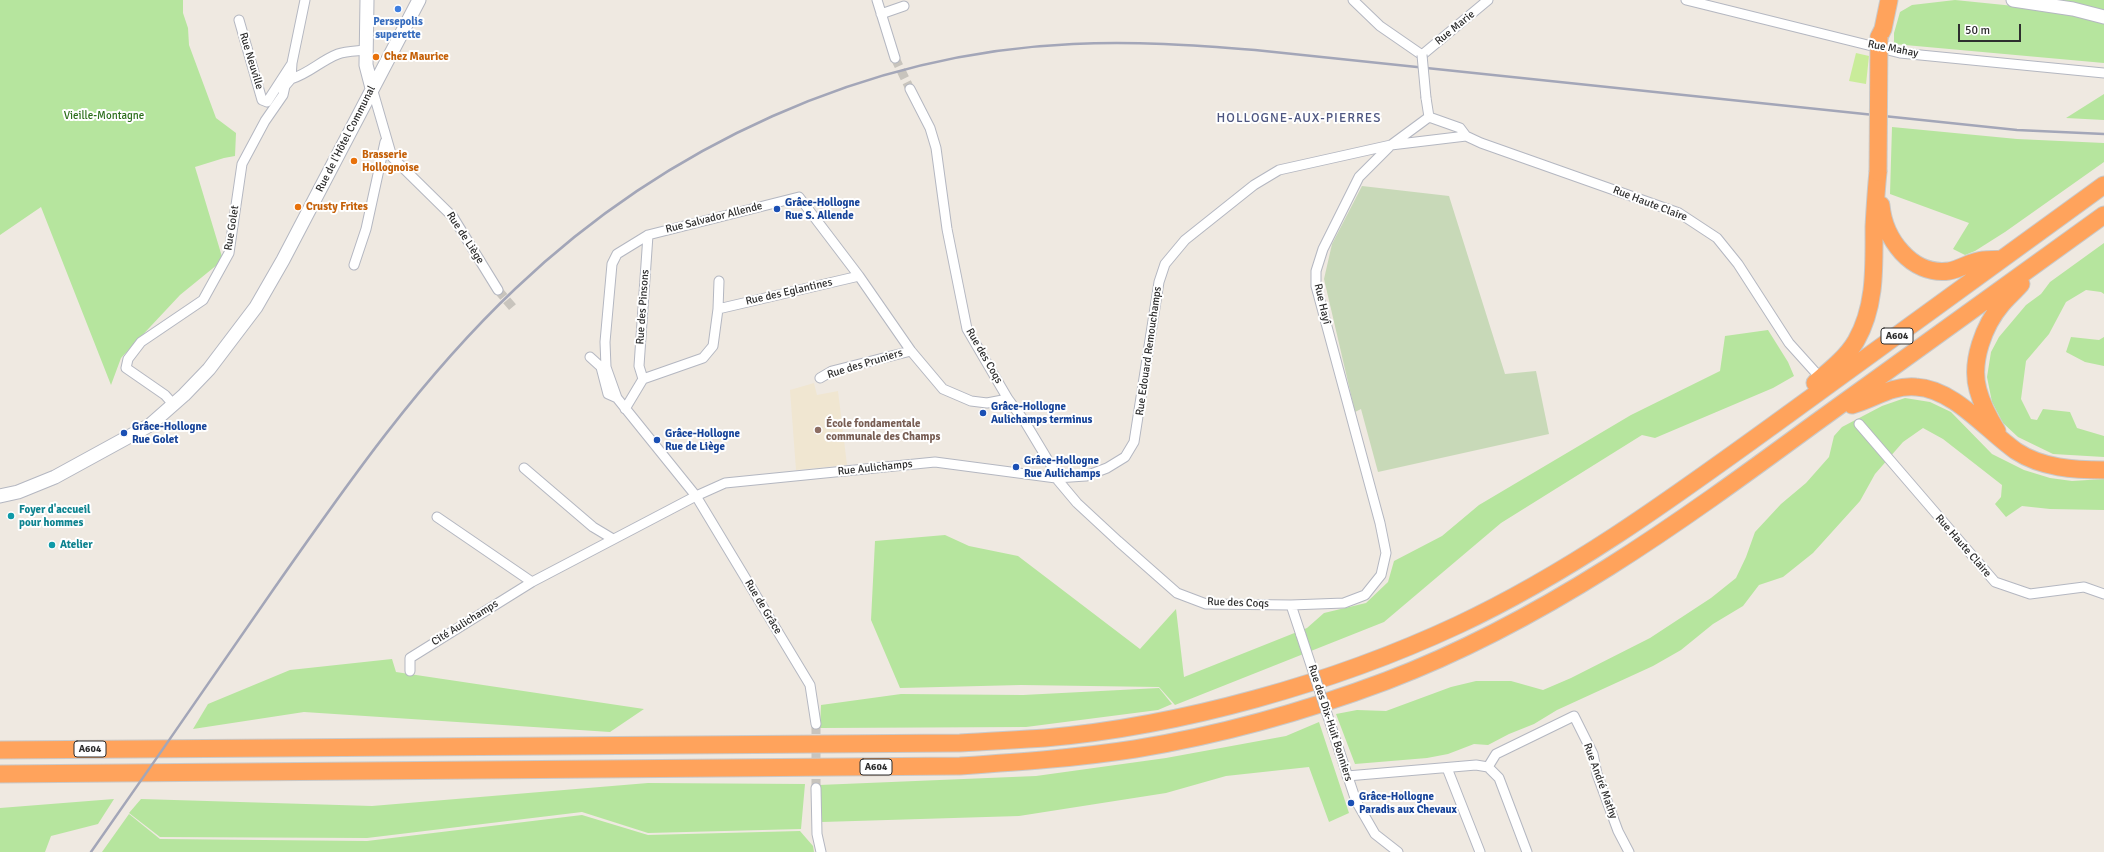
<!DOCTYPE html>
<html>
<head>
<meta charset="utf-8">
<style>
	body { margin:0 }
	#map { position:relative; width:2104px; height:852px; overflow:hidden; background:#efe9e1; font-family:Signika,sans-serif }
	canvas { display:block }
	.scale { position:absolute; left:1958px; top:24px; width:63px; height:18px; box-sizing:border-box; border:2px solid #2e2e2e; border-top:0; padding-left:5px; font-size:12px; line-height:14px; white-space:nowrap; color:#2e2e2e; -webkit-text-stroke:3px #fff; paint-order:stroke }
</style>
</head>
<body>
<div id="map">
<canvas width="2104" height="852"></canvas>
<div class="scale">50 m</div>
</div>
<script>
const ctx = document.querySelector('canvas').getContext('2d');
ctx.lineJoin = 'round';
function fill(path, color) {
  ctx.fillStyle = color;
  ctx.fill(path, 'evenodd');
}
function trace(path, color, width, dash) {
  ctx.strokeStyle = color;
  ctx.lineWidth = width;
  ctx.lineCap = dash ? 'butt' : 'round';
  ctx.setLineDash(dash || []);
  ctx.stroke(path);
}
function drawText(font, color, halo, rows, align = 'center') {
  ctx.font = font + ' Signika,sans-serif';
  ctx.lineWidth = 4;
  ctx.setLineDash([]);
  ctx.textBaseline = 'middle';
  ctx.strokeStyle = halo;
  ctx.fillStyle = color;
  for (const [text, x, y, turn = 0] of rows) {
    ctx.save();
    ctx.translate(x, y);
    ctx.rotate((+turn || 0) * Math.PI / 180);
    ctx.textAlign = isNaN(turn) ? turn : align;
    if (halo) ctx.strokeText(text, 0, 0);
    ctx.fillText(text, 0, 0);
    ctx.restore();
  }
}
const education = new Path2D(`
	M814,383l3,12 21,-4 9,74 -51,5 -6,-80z`);
const green = new Path2D(`
	M0,0h183v13l5,15 1,17 27,73 20,15 -1,23 -11,2 -29,9 28,93 -43,35 -59,63 -10,27 -70,-178 -41,28z
	M1955,0l79,8 68,11 2,3v41l-210,-19v-11l6,-21 12,-7z
	M2056,0h48v10z
	M2104,94v26l-38,-2z
	M1892,127l125,12 87,4v19l-99,70 -30,19 -10,4 -12,-6 16,-26 -79,-29z
	M2104,243v51l-3,-2 -15,-2 -20,12 -17,32 -23,27 -5,38 10,20 6,1 6,-11 27,3 7,16 27,8v21l-51,-3 -35,-17 -15,-14 -11,-21 -5,-25 4,-25 8,-15 27,-32 15,-11 9,-12z
	M1768,330l20,32 6,14 -21,12 -118,50 -13,-3 -141,88 -117,99 -209,83 -16,-18 -138,-2 -121,3 -29,-68 4,-79 70,-6 24,11 49,10 122,93 36,-40 8,68 123,-49 17,-15 42,-10 22,-21 6,-21 48,-25 37,-31 152,-90 89,-44 5,-35z
	M2071,337l28,3 5,-3v29l-19,-4 -19,-10z
	M1905,398l25,4 21,10 41,42 32,16 26,8 22,3 32,-2v31l-54,-1 -28,-3 -16,11 -11,-13 6,-7 1,-12 -59,-46 -20,-11 -20,14 -28,32 -15,27 -47,52 -30,24 -24,8 -16,21 -30,18 -32,26 -28,16 -96,44 -23,14 -25,10 -21,11 -14,-1 -26,10 -21,4 -72,6 -19,-50 21,-4 29,1 65,-24 25,-6h35l32,9 28,-12 79,-40 61,-40 25,-20 10,-21 9,-25 26,-28 25,-21 23,-26 5,-21 8,-9 40,-21z
	M392,659l4,13 248,37 -34,23 -306,-20 -111,17 15,-25 82,-34z
	M1159,688l13,16 -14,6 -132,17 -206,1 1,-23 80,-11 122,1z
	M1319,722l30,91 -20,9 -20,-55 -83,9 -60,17 -147,23 -197,6 -3,-37 217,-9 130,-18 120,-22z
	M648,783l157,1 -4,45 -153,4 -66,-21 -215,26 -207,-1 -31,-24 12,-14 231,7z
	M114,799l-16,25 -47,12 -6,16h-45v-44z
	M129,814l31,25 207,2 215,-26 66,20 152,-4 13,15 1,6h-712z`);
const cemetery = new Path2D(`
	M1362,186l87,10 56,178 31,-3 13,63 -171,38 -17,-63 -6,3 -31,-133 8,-35z`);
const pitch = new Path2D(`
	M1856,53l13,3 -3,28 -17,-3z`);
const streetTunnel = new Path2D(`
	M895,58l15,31
	M498,290l16,19
	M816,788v-64`);
const street = new Path2D(`
	M877,0l18,58
	M1353,0l27,26 42,29 66,-55
	M1686,0l214,53 204,20
	M881,14l23,-8
	M239,20l23,80 5,2 24,-37
	M291,79c19,-6 29,-18 47,-25 8,-3 19,-3 27,-4
	M372,88l20,69 61,60 45,73
	M910,89l20,39 6,20 11,81 20,100 41,70 17,23 27,45 4,11 21,25 41,38 59,52 29,11 85,1 53,-2 21,-8 16,-20 5,-22 -6,-30 -64,-237v-15l7,-22 36,-72 32,-32 38,-28
	M1426,98l3,19
	M1429,117l31,11 6,8 15,7 198,70 38,25 21,26 51,79 27,30
	M354,265l12,-36 19,-87
	M718,309l1,-28
	M590,357l11,10 7,27 9,4
	M820,378l12,-7 79,-20
	M643,379l-4,-13 9,-131
	M173,404l-8,-9 -39,-27 2,-9 13,-17 62,-42 26,-47 13,-89 23,-43 18,-26 2,-9 6,-7 1,-16 13,-63
	M625,409l18,-30 60,-21 10,-12 5,-37 141,-33
	M1859,424l136,158 35,12 54,-7 20,7
	M524,468l69,59 20,12
	M437,517l95,65
	M1291,605l10,30
	M410,671v-13l122,-76 164,-86 29,-13 210,-21 121,16 30,-2 21,-8 18,-11 9,-15 25,-160 6,-18 20,-24 69,-55 25,-15 112,-25 75,-9
	M816,724l-6,-39 -114,-189 -79,-98 -11,-31 -1,-25 7,-78 5,-10 31,-19 151,-38 60,79 52,75 32,38 28,12 16,2 21,-4
	M1340,753l16,48 19,33 23,18
	M1488,767l8,-13 78,-38 19,38 4,20 21,57 11,21
	M1447,768l33,84
	M1347,776l129,-11 12,2 11,11 28,74
	M816,788l1,46 4,18`);
const secondary = new Path2D(`
	M367,0l-1,65 6,23
	M2013,0l60,9 31,8
	M0,496l18,-4 37,-15 95,-52 34,-30 25,-26 47,-62 27,-47 136,-260`);
const highway = new Path2D(`
	M1879,37l4,-8 6,-29
	M1881,205c3,33 30,71 68,66 12,-2 22,-10 34,-11 6,-1 13,0 19,-1
	M1815,383c14,-12 31,-25 41,-42 20,-35 18,-74 18,-114 1,-18 2,-36 4,-55
	M1852,405c22,-6 39,-20 64,-18 38,2 70,43 100,64 26,17 58,19 88,19
	M1997,431c-8,-13 -15,-26 -19,-41 -8,-28 6,-65 24,-86 6,-7 13,-13 19,-20
	M0,750l960,-7c28,-2 56,-3 85,-5 136,-12 289,-55 413,-113 113,-53 213,-126 314,-199 111,-80 221,-161 332,-241
	M0,774l960,-8c59,-4 117,-8 175,-17 85,-14 171,-38 251,-68 158,-60 293,-158 428,-257 96,-70 193,-139 290,-209`);
const rail = new Path2D(`
	M91,852c61,-87 122,-175 182,-262 74,-106 148,-212 242,-301 150,-143 350,-236 558,-245 61,-3 121,1 182,6l762,80 87,4`);
const streetBridge = new Path2D(`
	M1422,55l4,43
	M1301,635l39,118`);
const highwayBridge = new Path2D(`
	M1878,172l1,-135`);
const markers = [
	[398,9,4,"#3f7fe0"],
	[376,57,4,"#e8710a"],
	[354,161,4,"#e8710a"],
	[298,207,4,"#e8710a"],
	[777,209,4,"#1a4fb4"],
	[983,413,4,"#1a4fb4"],
	[818,430,4,"#8d6e63"],
	[124,433,4,"#1a4fb4"],
	[657,440,4,"#1a4fb4"],
	[1016,467,4,"#1a4fb4"],
	[11,516,4,"#0f9aa8"],
	[52,545,4,"#0f9aa8"],
	[1351,803,4,"#1a4fb4"]
];
const shields = [
	[1897,336,32],
	[90,749,32],
	[876,767,32]
];
const shieldNames = [
	["A604",1897,336],
	["A604",90,749],
	["A604",876,767]
];
const shopNames = [
	["Persepolis",398,22],
	["superette",398,35]
];
const streetNames = [
	["Rue Marie",1455,28,-39],
	["Rue Mahay",1893,49,11],
	["Rue Neuville",251,61,73],
	["Rue de l'Hôtel Communal",346,139,-63],
	["Rue Haute Claire",1650,204,21],
	["Rue Salvador Allende",714,218,-14],
	["Rue Golet",232,228,-81],
	["Rue de Liège",465,238,57],
	["Rue des Eglantines",789,292,-13],
	["Rue Hayî",1322,304,77],
	["Rue des Pinsons",643,307,-86],
	["Rue Edouard Remouchamps",1149,351,-82],
	["Rue des Coqs",984,356,60],
	["Rue des Pruniers",865,364,-17],
	["Rue Aulichamps",875,468,-6],
	["Rue Haute Claire",1963,546,49],
	["Rue des Coqs",1238,603,2],
	["Rue de Grâce",763,607,59],
	["Cité Aulichamps",465,623,-32],
	["Rue des Dix-Huit Bonniers",1330,723,72],
	["Rue André Mathy",1600,781,70]
];
const foodNames = [
	["Chez Maurice",384,57],
	["Brasserie",362,155],
	["Hollognoise",362,168],
	["Crusty Frites",306,207]
];
const parkNames = [
	["Vieille-Montagne",104,116]
];
const transitNames = [
	["Grâce-Hollogne",785,203],
	["Rue S. Allende",785,216],
	["Grâce-Hollogne",991,407],
	["Aulichamps terminus",991,420],
	["Grâce-Hollogne",132,427],
	["Rue Golet",132,440],
	["Grâce-Hollogne",665,434],
	["Rue de Liège",665,447],
	["Grâce-Hollogne",1024,461],
	["Rue Aulichamps",1024,474],
	["Grâce-Hollogne",1359,797],
	["Paradis aux Chevaux",1359,810]
];
const educationNames = [
	["École fondamentale",826,424],
	["communale des Champs",826,437]
];
const cultureNames = [
	["Foyer d'accueil",19,510],
	["pour hommes",19,523],
	["Atelier",60,545]
];
const quarterNames = [
	["HOLLOGNE-AUX-PIERRES",1299,119]
];
fill(education, '#f0e6d1');
fill(green, '#b6e59e');
fill(cemetery, '#c8d9b8');
fill(pitch, '#c9ec9a');
trace(streetTunnel, '#c8c4bd', 9, [9, 4.5]);
trace(street, '#b4b7c1', 11);
trace(secondary, '#b4b7c1', 15);
trace(highway, '#c9c9c9', 19);
trace(street, '#fff', 9);
trace(secondary, '#fff', 13);
trace(highway, '#ffa35c', 17);
trace(rail, '#a3a6b8', 2.5);
trace(streetBridge, '#b4b7c1', 11, []);
trace(highwayBridge, '#c9c9c9', 19, []);
trace(streetBridge, '#fff', 9);
trace(highwayBridge, '#ffa35c', 17);
for (const [x, y, r, color] of markers) {
  const dot = new Path2D();
  dot.arc(x, y, r, 0, 2 * Math.PI);
  ctx.fillStyle = color;
  ctx.fill(dot);
  trace(dot, '#fff', 1.5);
}
for (const [x, y, w] of shields) {
  const box = new Path2D();
  box.roundRect(x - w / 2, y - 8, w, 16, 3);
  ctx.fillStyle = '#fff';
  ctx.fill(box);
  trace(box, '#2e2e2e', 1);
}
drawText('bold 10px', '#2e2e2e', null, shieldNames);
drawText('bold 11px', '#366cbe', '#fff', shopNames);
drawText('11px', '#2e2e2e', '#fff', streetNames);
drawText('bold 11px', '#c56008', '#fff', foodNames, 'left');
drawText('11px', '#2c6e1b', '#fff', parkNames);
drawText('bold 11px', '#164399', '#fff', transitNames, 'left');
drawText('bold 11px', '#785e54', '#fff', educationNames, 'left');
drawText('bold 11px', '#0d838f', '#fff', cultureNames, 'left');
ctx.letterSpacing = '1px';
drawText('13px', '#4d5680', '#fff', quarterNames);
ctx.letterSpacing = '0px';
</script>
</body>
</html>
